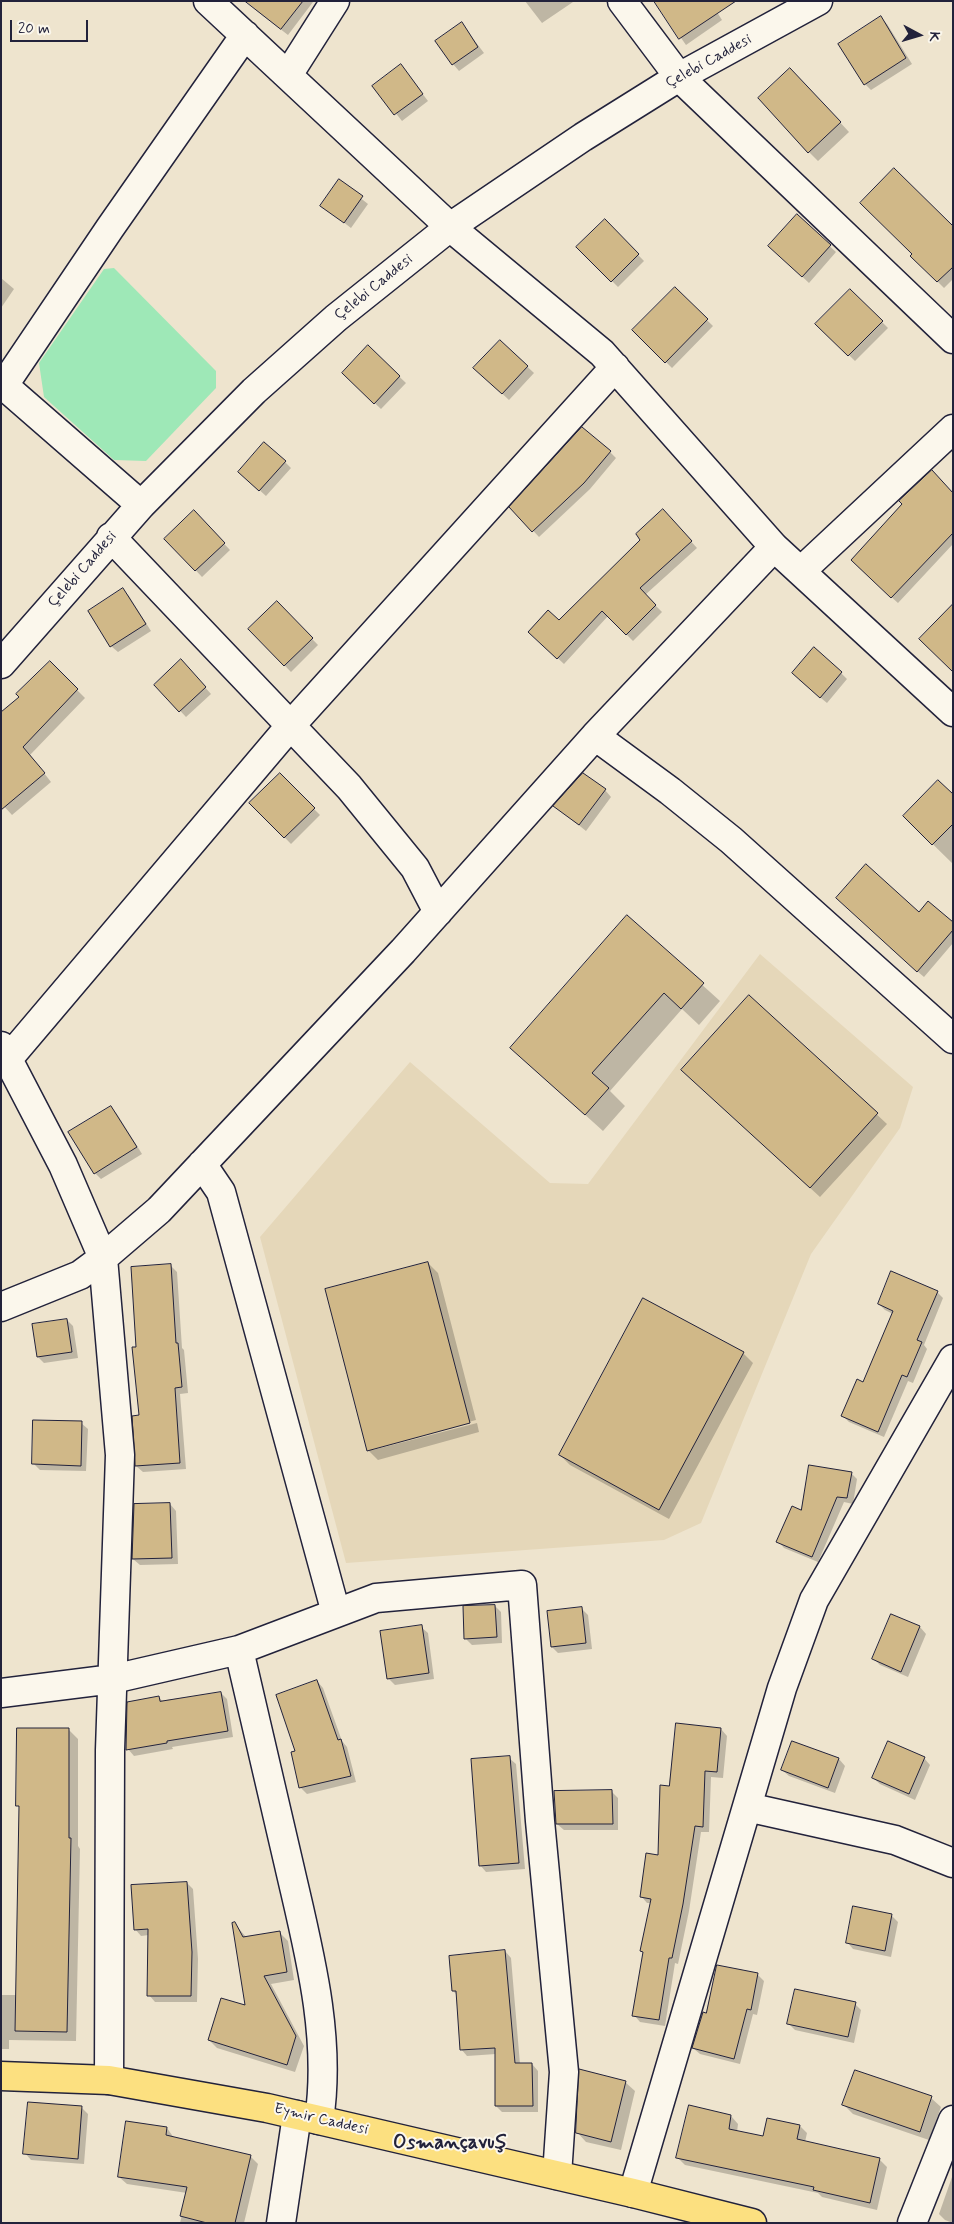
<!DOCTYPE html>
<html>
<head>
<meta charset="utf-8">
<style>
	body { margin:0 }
	#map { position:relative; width:954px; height:2224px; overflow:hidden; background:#eee4ce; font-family:Mynerve,sans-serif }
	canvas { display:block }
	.frame { position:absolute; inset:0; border:2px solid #22223b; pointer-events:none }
	.north { position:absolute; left:894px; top:10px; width:50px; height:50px; -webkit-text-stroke:4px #fbf7ec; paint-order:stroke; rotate:96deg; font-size:14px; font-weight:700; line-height:20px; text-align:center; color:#22223b }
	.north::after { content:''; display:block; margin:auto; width:18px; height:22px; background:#22223b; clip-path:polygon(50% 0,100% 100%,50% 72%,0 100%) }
	.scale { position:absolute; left:10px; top:20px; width:78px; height:22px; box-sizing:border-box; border:2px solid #22223b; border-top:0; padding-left:6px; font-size:15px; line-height:18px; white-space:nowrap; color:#22223b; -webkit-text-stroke:4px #fbf7ec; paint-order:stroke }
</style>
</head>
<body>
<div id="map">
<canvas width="954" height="2224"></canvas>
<div class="frame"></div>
<div class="north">K</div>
<div class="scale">20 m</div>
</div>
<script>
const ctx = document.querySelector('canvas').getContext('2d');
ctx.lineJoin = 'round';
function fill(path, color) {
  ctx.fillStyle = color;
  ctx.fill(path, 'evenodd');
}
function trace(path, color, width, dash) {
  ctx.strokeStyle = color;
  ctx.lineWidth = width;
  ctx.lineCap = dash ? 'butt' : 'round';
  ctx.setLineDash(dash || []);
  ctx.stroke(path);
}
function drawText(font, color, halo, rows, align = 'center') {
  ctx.font = font + ' Mynerve,sans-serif';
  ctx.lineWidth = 4;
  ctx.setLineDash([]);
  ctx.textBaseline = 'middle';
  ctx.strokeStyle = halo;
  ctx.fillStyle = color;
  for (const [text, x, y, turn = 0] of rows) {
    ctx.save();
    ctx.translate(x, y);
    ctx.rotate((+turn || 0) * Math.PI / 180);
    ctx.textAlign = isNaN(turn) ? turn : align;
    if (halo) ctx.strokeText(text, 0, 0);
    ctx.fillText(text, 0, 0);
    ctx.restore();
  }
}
const built = new Path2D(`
	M760,954l153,133 -13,41 -89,126 -110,269 -37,17 -318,23 -86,-326 150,-175 140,121 38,1z`);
const green = new Path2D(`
	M114,268l102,103v17l-70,73 -32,-1 -70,-63 -5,-34 65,-94z`);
const shadow = new Path2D(`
	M254,1h58l1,1 -25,33 -31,-24 -6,-6z
	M525,1h48v1l-31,21z
	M655,1h55l12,19 -36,25z
	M881,18l6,6 25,40 -41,26 -6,-6z
	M462,24l22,29 -25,18 -6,-7z
	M401,66l27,35 -26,20 -28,-35z
	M800,79l49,53 -31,29 -9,-9z
	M339,181l29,23 -17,24 -29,-22z
	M797,216l39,36 -27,31 -33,-31z
	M605,221l39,40 -26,26 -40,-40z
	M953,226v53l-9,9 -32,-32z
	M1,278l13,11 -13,19z
	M675,289l38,37 -41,42 -38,-38z
	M850,290l38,38 -33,33 -38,-37z
	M500,341l34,32 -25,27 -28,-26z
	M368,347l38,36 -25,26 -38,-36z
	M610,452l6,6 -26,31 -51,48 -28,-30z
	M285,462l6,6 -25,28 -20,-18z
	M953,494v50l-55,59 -40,-36z
	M194,512l36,38 -28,27 -36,-38z
	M669,517l28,31 -52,47 17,17 -29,29 -25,-25 -44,48 -28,-26 23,-16z
	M123,590l6,6 22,35 -33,21 -7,-6z
	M277,603l41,42 -27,27 -42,-43z
	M50,663l35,35 -55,57 21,27 -39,33 -11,-12 20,-106z
	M187,667l24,27 -25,23 -30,-32z
	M841,673l6,6 -20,24 -28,-23z
	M280,775l40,40 -29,29 -40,-41z
	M605,790l6,7 -25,34 -31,-25z
	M953,796v68l-49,-48z
	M919,914l34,10v19l-29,34 -34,-29z
	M627,917l93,84 -21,24 -17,-16 -72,82 15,15 -22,25 -92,-83z
	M749,996l138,128 -67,73 -128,-118z
	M111,1107l6,7 25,40 -41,25 -6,-6z
	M428,1263l10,10 38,147 -103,28v2l104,-27 2,9 -101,28 -10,-10z
	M171,1266l6,6 5,76 2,2 4,43 -8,1 6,75 -43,3 -7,-6 4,-50 -2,-68z
	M937,1292l6,6 -19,47 3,4 -14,34 -5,-2 -24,56 -35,-15 -6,-6 21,-33 29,-69 -8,-4 -6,-6z
	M67,1320l6,6 5,32 -34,5 -6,-6z
	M743,1353l10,10 -84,156 -99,-54 -10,-10z
	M81,1423l7,6 -2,42 -46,-1 -6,-6z
	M851,1473l6,6 -4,25 -9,-2 -26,60 -34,-14 -6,-7 24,-29z
	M170,1504l6,7 2,53 -38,1 -7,-6z
	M495,1606l6,6 1,31 -30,2 -6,-6z
	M582,1609l6,6 4,34 -34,4 -6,-6z
	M892,1616l28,11 6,7 -18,43 -28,-12 -6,-6z
	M421,1627l7,6 6,46 -39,6 -7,-7z
	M317,1681l6,7 19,53 5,6 9,35 -49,12 -6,-6 -9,-35 5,-2z
	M221,1693l6,6 6,38 -61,10 1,2 -39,7 -6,-7 31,-52 4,5z
	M721,1729l6,7 -4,42 -12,-1 -2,55h-8l-12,79 -11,53 -3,-1 -10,63 -25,-4 -6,-7 10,-62 -3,-2 11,-48h-5l-6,-7 18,-40 11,-69z
	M69,1730l9,9v107l2,3 -4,192 -67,-1v9h-8v-54h16l3,-187 -3,-3z
	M793,1743l46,16 6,7 -10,27 -46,-17 -7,-6z
	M509,1758l7,6 9,105 -39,3 -6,-7z
	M924,1758l6,7 -15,35 -35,-16 -7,-6z
	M612,1792l6,6v32h-54l-7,-6z
	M187,1883l6,6 5,70 -1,43h-42l-6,-7v-60l-8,1 -6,-7z
	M892,1916l6,6 -7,35 -38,-8 -6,-7z
	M235,1924l11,13 33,-5 9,9 6,39 -23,4 33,62 -9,26 -78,-24 -8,-8 37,-33z
	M505,1951l6,7 9,106h12l6,7v41h-36l-6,-6v-52l-29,2 -6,-7 -4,-54 -4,-4z
	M757,1974l7,7 -7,34 -4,-1 -13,50 -40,-10 -7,-6 14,-33z
	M855,2004l6,6 -7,33 -59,-13 -6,-6z
	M625,2082l10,9 -14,59 -35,-8 -9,-10z
	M931,2098l10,9 -12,33 -76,-26 -9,-9z
	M29,2103l53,5 6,6 -4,50 -53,-4 -6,-7z
	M731,2116l7,8 -1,8 27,6 4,-19 32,7 7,7 -2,9 75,18 7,7 -10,43 -55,-13 -4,-4 -133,-28 -7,-7z
	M167,2128l7,10 76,18 8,8 -14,59h-64l7,-30 -60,-9 -8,-7z
	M952,2177h1v46l-8,-3 -6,-6z`);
const building = new Path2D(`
	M245,1h58l-22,28z
	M654,1h82l-57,38z
	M881,16l25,42 -42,27 -26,-41z
	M462,22l16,25 -26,18 -17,-24z
	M401,64l22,30 -29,21 -22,-29z
	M790,68l51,54 -33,31 -50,-55z
	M894,168l59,58v41l-16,15 -27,-26 2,-2 -52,-51z
	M339,179l24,17 -19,27 -24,-17z
	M797,214l34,31 -29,32 -34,-31z
	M605,219l34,35 -28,28 -35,-35z
	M675,287l33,32 -43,44 -33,-33z
	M850,289l33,32 -35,35 -33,-32z
	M500,340l28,26 -26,28 -29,-26z
	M368,345l32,31 -26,28 -32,-31z
	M582,427l29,24 -27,32 -52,49 -23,-25z
	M264,442l22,19 -27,30 -21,-19z
	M932,470l21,23v40l-62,65 -40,-38 51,-56 -3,-3z
	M663,509l29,32 -52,47 16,17 -30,30 -24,-24 -45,48 -29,-27 20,-22 11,10 81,-80 -4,-6z
	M194,510l31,33 -30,28 -31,-32z
	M123,588l23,36 -36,23 -22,-36z
	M277,601l36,37 -29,28 -36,-37z
	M953,604v68l-34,-33z
	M814,647l28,25 -22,26 -28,-25z
	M181,659l25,28 -27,25 -25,-27z
	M50,661l28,28 -55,58 22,26 -44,37v-98l18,-15 -3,-3z
	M280,773l35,35 -31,30 -35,-35z
	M583,773l23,16 -27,36 -26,-19z
	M938,780l15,14v30l-21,21 -29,-29z
	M866,864l53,48 9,-11 25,21v8l-36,42 -81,-74z
	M627,915l77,68 -23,26 -17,-16 -72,80 17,15 -24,27 -75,-67z
	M749,995l129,118 -68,75 -129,-118z
	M111,1106l26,41 -43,27 -26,-42z
	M428,1262l42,161 -103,28 -42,-162z
	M171,1264l5,79h2l4,44 -7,1 5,75 -45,3 -3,-50 7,-1 -7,-68h4l-5,-80z
	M891,1271l47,20 -21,49 5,2 -15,35 -5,-2 -24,57 -37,-16 16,-37 6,3 30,-71 -15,-7z
	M643,1298l101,54 -85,158 -100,-55z
	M67,1319l5,33 -35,5 -5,-33z
	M33,1420l49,1 -1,45 -49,-2z
	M809,1465l43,7 -5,26 -10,-1 -25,60 -36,-15 16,-36 9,4z
	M170,1503l2,55 -40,1 2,-55z
	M495,1605l2,32 -33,2 -1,-33z
	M582,1607l4,36 -35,4 -4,-36z
	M891,1614l29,12 -19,46 -29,-13z
	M422,1625l7,48 -42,6 -7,-48z
	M317,1680l21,60 3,-1 10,37 -52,12 -8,-36 4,-1 -19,-56z
	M221,1692l7,39 -61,10v2l-41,7 1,-48 32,-6 1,5z
	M676,1723l45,5 -4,44 -12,-1 -2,56 -8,-1 -12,78 -11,54h-3l-10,62 -27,-4 11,-64 -3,-1 11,-52 -11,-2 6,-44 12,2 2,-70 9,1z
	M17,1728h52v110h2l-4,194 -52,-1 4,-225h-3z
	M792,1741l47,17 -11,30 -47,-18z
	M888,1741l37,16 -16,37 -37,-16z
	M510,1756l9,107 -40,3 -8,-107z
	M612,1790l1,34h-57l-2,-33z
	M187,1882l5,70 -1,44h-44l1,-67 -14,1 -3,-45z
	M853,1906l39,8 -7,37 -39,-8z
	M235,1922l8,15 37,-6 7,41 -23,4 32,60 -9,29 -79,-25 13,-42 24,7 -13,-82z
	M505,1950l10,113h17l1,43h-38v-58l-35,2 -4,-59h-4l-3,-35z
	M717,1965l41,8 -7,37 -4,-1 -13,50 -42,-11 11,-36 3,1z
	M795,1989l61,13 -8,35 -61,-13z
	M579,2069l47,12 -15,61 -35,-9z
	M855,2070l77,26 -12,36 -78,-27z
	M28,2102l54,4 -4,53 -55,-5z
	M689,2105l42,10 -2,14 34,7 4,-18 33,7 -3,14 83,19 -10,45 -57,-13 1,-3 -138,-29z
	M126,2121l41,6 -1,8 85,20 -16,68h-28l-27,-7 7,-29 -69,-10z`);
const minor = new Path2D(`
	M208,1l242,226 152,126 172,194 179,165
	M622,1l57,76 274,262
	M288,75l47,-74
	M1,383l140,122
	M4,385l106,-157 135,-193
	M111,537l238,250 66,81 23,44
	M801,571l152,-142
	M1,664l140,-159 113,-114 82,-73 114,-91 133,-90 96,-60 139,-76
	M595,736l75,55 61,49 222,199
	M1,1046l62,119 40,93 17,197 -10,295 -1,330
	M8,1059l283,-334 324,-358
	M202,1164l19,28 115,421
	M1,1307l79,-32 23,-17 56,-48 244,-259 192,-215 179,-189
	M239,1650c17,72 33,144 50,215 19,83 43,170 30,255
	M1,1693l112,-14 126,-29 137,-52 146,-13 18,236 24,251 -7,103
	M747,1807l148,33 58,23
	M633,2193l149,-505 32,-88 139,-241
	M281,2223l16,-108
	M912,2223l41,-103`);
const major = new Path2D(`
	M1,2076l108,4 158,28 366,85 119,30`);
const streetNames = [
	["Çelebi Caddesi",709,62,-29],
	["Çelebi Caddesi",374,288,-39],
	["Çelebi Caddesi",83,570,-49],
	["Eymir Caddesi",321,2120,13]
];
const districtNames = [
	["Osmançavuş",450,2144]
];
fill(built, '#e5d7b9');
fill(green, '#9ee8b7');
fill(shadow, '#0003');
fill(building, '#d0b888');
trace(building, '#22223b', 1);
trace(minor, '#22223b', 31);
trace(major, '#22223b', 31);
trace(minor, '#fbf7ec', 28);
trace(major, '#fce080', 28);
drawText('15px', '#22223b', '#fbf7ec', streetNames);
drawText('bold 20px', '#22223b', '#fbf7ec', districtNames);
</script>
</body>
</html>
